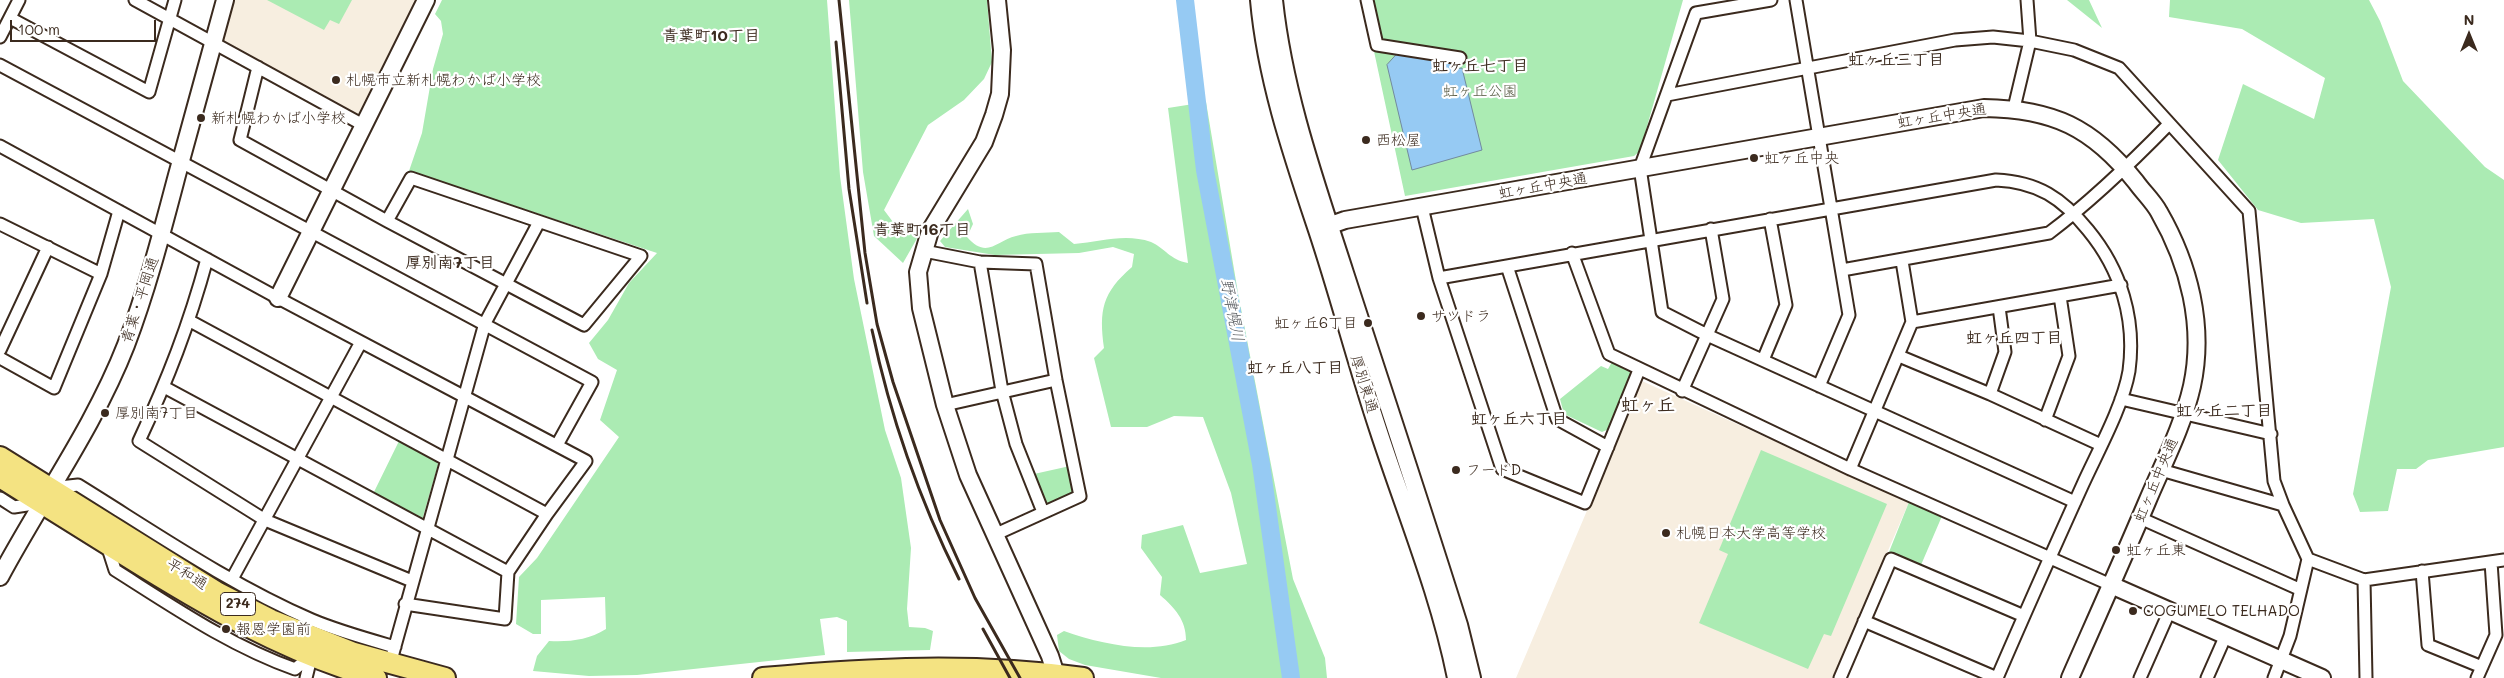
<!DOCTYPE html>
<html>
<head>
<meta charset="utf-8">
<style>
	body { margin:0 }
	#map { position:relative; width:2504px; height:678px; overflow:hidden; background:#fff; font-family:Mali,sans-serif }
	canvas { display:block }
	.north { position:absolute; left:2444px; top:10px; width:50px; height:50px; -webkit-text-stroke:4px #fff; paint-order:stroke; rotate:0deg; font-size:14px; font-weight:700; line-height:20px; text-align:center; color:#3b2a1e }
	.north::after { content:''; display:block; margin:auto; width:18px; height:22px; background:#3b2a1e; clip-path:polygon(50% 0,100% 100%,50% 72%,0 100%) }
	.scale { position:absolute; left:10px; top:20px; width:146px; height:22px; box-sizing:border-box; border:2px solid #3b2a1e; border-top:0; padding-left:6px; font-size:15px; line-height:18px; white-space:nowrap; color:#3b2a1e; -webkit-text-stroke:4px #fff; paint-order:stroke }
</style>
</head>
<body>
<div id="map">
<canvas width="2504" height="678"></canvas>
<div class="north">N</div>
<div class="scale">100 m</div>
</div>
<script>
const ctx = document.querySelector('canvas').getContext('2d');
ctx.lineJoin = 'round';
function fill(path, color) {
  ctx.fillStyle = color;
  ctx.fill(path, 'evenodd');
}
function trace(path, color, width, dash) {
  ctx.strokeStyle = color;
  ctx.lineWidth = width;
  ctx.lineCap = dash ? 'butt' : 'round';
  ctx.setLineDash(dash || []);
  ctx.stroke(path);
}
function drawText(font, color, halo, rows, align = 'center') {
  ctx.font = font + ' Mali,"Klee One",sans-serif';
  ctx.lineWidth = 4.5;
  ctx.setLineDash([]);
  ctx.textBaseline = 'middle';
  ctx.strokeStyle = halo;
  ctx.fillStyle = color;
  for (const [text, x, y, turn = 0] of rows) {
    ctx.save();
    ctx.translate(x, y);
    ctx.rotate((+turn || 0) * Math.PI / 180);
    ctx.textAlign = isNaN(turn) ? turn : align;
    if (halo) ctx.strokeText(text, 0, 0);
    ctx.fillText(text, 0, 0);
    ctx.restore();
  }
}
const built = new Path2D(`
	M230,0h191l-58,120 -145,-79z
	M1642,381l267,121 -76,176h-317z`);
const green = new Path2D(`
	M267,0h85l-13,24 -9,-4 -6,10z
	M442,0h385l13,176 14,103 31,151 16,48 10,70 -4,61 2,18 16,1 8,3 -3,19 -83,2v-31l-10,-4 -17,2 5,36 -188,20 -48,1 -56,-5 4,-15 12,-15c21,1 39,-1 57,-12l-1,-32 -64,3v34h-8l-17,-10 3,-47 18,-19 82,-121 -19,-17 17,-50 -19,-11 -9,-16 19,-23 21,-37 28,-30 -248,-82 13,-38 11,-64 10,-35 -2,-13 -6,-7z
	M849,0h138l5,62 -8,17 -20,21 -36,25 -44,85 9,12 26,13 -16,28 -29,-27 -11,-64z
	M1371,0h312l-43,151 -6,5 -229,40 -36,-168z
	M2067,0h22l13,28z
	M2170,0h199l11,21 23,60 82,86 19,13v267l-76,13 -12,9h-19l-9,42 -28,1 -7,-18 38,-207 -17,-68 -73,4 -43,-13 -40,-50 25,-76 71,35 11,-41 -83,-49 -73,-12z
	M1206,102l32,191 55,286 32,79 2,20h-166l-76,-13 -16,-6 -10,-8 -2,-16 7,-4c37,13 85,24 122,9 0,-20 -11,-32 -26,-45l2,-18 -21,-29 1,-13 41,-10 17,48 47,-9 -16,-71 -28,-76 -29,-1 -27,11h-36l-17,-69 10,-10c-5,-38 -2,-55 28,-81l2,-13 -21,-7 -34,6 -84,2 -50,-8 -5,-6 28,-32 5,15 -6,13c20,23 30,3 49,-1 13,-4 29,-3 43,-4l15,12c26,-2 51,-11 77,-2 14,6 19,18 37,21l-20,-155z
	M1612,362l21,10 -24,57 -7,3 -38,-18 -4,-15 41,-33 7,3z
	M399,441l38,20 1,4 -16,55 -49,-26z
	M1761,450l126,54 -56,132 -7,-2 -16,35 -109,-46 29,-69 -9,-4z
	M1070,466l4,28 -26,12 -14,-32z
	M1909,502l33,14 -21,49 -32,-13z`);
const water = new Path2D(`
	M1398,53l55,8 2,8 7,-1 20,82 -70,20 -25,-105z`);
const river = new Path2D(`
	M1185,0l20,170 56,294 30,214`);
const street = new Path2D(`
	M135,0l230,126
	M1367,0l10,45 83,13
	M1771,0l-75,13 -56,155 22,144 45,23 368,167
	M1796,0l53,315 -30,71
	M10,18l139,74 26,-92
	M0,37l19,-37
	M0,65l592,317 -35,63
	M258,67l-18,73 147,81 197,104 57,-69 -230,-78 -24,43
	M1667,95l288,-55 38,-3 37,4 44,9 45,18 130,143 25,270 9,24
	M2014,108l16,-67 -3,-41
	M0,146l278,152 308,163 -39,53 -39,58 -3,47 -100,-15
	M1422,207l17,71 63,191 83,34 54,-133
	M0,224l101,50
	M924,251l56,11 56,2 20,116 24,116 -86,39
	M1572,253l37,101 241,115 261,116
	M207,259c-18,66 -39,120 -68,182l126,79 147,61
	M980,262l22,129 14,53 27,68
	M1507,266l50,153 51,28
	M1842,270l207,-37c44,-33 82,-70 120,-109
	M1439,278l557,-98c42,2 66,18 92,50 33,40 48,89 41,141 -6,35 -31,80 -46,113 -29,64 -58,129 -86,194
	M190,321l357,193
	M1912,322l209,-37
	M0,350l48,-103
	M1899,356l91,38 111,51
	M0,358l54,30 47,-114 18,-63
	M1763,360l23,-55 -16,-86
	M164,387l344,185
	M1682,391l41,-92 -12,-70
	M1990,394l15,-42 -6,-45
	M2121,399l150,35
	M945,405l111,-25
	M2045,420l24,-64 -9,-60
	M1850,469l62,-147 -10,-61
	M2161,470l122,35 25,54 -18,77 -16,42
	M51,488l27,-3c76,47 151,99 234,135 26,11 55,19 83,27
	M0,498l14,9 26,-4
	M2140,518l159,71
	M107,545l8,25c57,36 115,76 180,99l16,-13
	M2308,559l56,21 140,-20
	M2422,571l6,74 54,22
	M232,579l129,-237
	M2364,580l2,98
	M1864,621l133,57
	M390,664l95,-341 54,-101
	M306,678l6,-24
	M1840,678l51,-119 133,57
	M2140,678l30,-68
	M2207,678l19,-43
	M2477,678l19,-43 -5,-73`);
const secondary = new Path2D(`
	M997,0l5,50 -2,44 -6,21 -10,27 -54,89 -12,41 3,36 24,97 23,70 82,181 7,22
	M1259,0c7,79 33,155 58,230 22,66 39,133 61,199 27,83 61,164 78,249
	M1274,0c10,94 42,183 71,273 38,117 77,234 114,352l13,53
	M1317,230l28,-10 639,-112c69,1 108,19 152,74 7,10 17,19 23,30 30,52 46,114 33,174 -9,40 -29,78 -45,116 -25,59 -51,117 -77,176
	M278,298l148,-298
	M0,577c41,-77 94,-150 126,-232 21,-55 36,-113 51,-170 16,-58 32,-117 48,-175
	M2111,585l211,93`);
const highway = new Path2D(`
	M0,457l218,136 53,27 83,33 91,25
	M0,477c42,26 84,52 125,78 80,50 160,97 251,123
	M763,678c108,-10 213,-15 320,0`);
const rail = new Path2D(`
	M839,0l26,253 12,71 16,58 47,138 35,78 45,80
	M836,42l13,147 18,114
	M872,330c18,86 48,171 87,249
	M983,629l27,49`);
const markers = [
	[336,80,5,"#3b2a1e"],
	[201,118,5,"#3b2a1e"],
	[1366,140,5,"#3b2a1e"],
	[1754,158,5,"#3b2a1e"],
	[1421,316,5,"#3b2a1e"],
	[1368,323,5,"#3b2a1e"],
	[105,413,5,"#3b2a1e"],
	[1456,470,5,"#3b2a1e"],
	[1666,533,5,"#3b2a1e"],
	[2116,550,5,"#3b2a1e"],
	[2133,611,5,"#3b2a1e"],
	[226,629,5,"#3b2a1e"]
];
const shields = [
	[238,604,35]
];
const shieldNames = [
	["274",238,604]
];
const poiNames = [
	["札幌市立新札幌わかば小学校",346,80],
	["新札幌わかば小学校",211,118],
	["西松屋",1376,140],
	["虹ヶ丘中央",1764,158],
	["サツドラ",1431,316],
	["虹ヶ丘6丁目",1358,323,"right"],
	["厚別南7丁目",115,413],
	["フードD",1466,470],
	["札幌日本大学高等学校",1676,533],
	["虹ヶ丘東",2126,550],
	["COGUMELO TELHADO",2143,611],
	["報恩学園前",236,629]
];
const parkNames = [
	["虹ヶ丘公園",1480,91]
];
const streetNames = [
	["虹ヶ丘中央通",1942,116,-9],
	["虹ヶ丘中央通",1543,186,-10],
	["青葉・平岡通",140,300,-72],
	["厚別東通",1364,384,73],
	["虹ヶ丘中央通",2156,480,-67],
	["平和通",187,574,32]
];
const neighbourhoodNames = [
	["青葉町10丁目",711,36],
	["虹ヶ丘三丁目",1896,60],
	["虹ヶ丘七丁目",1480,66],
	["青葉町16丁目",922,230],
	["厚別南7丁目",450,263],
	["虹ヶ丘四丁目",2014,338],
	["虹ヶ丘八丁目",1295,368],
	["虹ヶ丘二丁目",2224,411],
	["虹ヶ丘六丁目",1519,419]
];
const waterNames = [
	["野津幌川",1232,310,79]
];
const quarterNames = [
	["虹ヶ丘",1648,405]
];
fill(built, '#f7eee0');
fill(green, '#abebb3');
fill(water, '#96caf3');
trace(water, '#728a9e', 1);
trace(river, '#96caf3', 18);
trace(street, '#3b2a1e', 15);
trace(secondary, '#3b2a1e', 20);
trace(highway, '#3b2a1e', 24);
trace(street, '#fff', 11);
trace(secondary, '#fff', 16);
trace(highway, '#f4e382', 20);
trace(rail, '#3b2a1e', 3);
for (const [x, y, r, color] of markers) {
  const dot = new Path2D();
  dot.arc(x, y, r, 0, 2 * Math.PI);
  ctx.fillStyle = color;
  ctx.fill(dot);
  trace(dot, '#fff', 2);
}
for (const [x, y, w] of shields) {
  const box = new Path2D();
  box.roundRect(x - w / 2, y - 11.5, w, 23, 4);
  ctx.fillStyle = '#fff';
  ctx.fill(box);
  trace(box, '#3b2a1e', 1);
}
drawText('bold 14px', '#3b2a1e', null, shieldNames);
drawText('15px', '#3b2a1e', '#fff', poiNames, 'left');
drawText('15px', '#575a43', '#fff', parkNames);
drawText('15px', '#3b2a1e', '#fff', streetNames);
drawText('bold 16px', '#3b2a1e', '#fff', neighbourhoodNames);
drawText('italic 16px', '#565a5e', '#fff', waterNames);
drawText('bold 18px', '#3b2a1e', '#fff', quarterNames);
</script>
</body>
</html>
